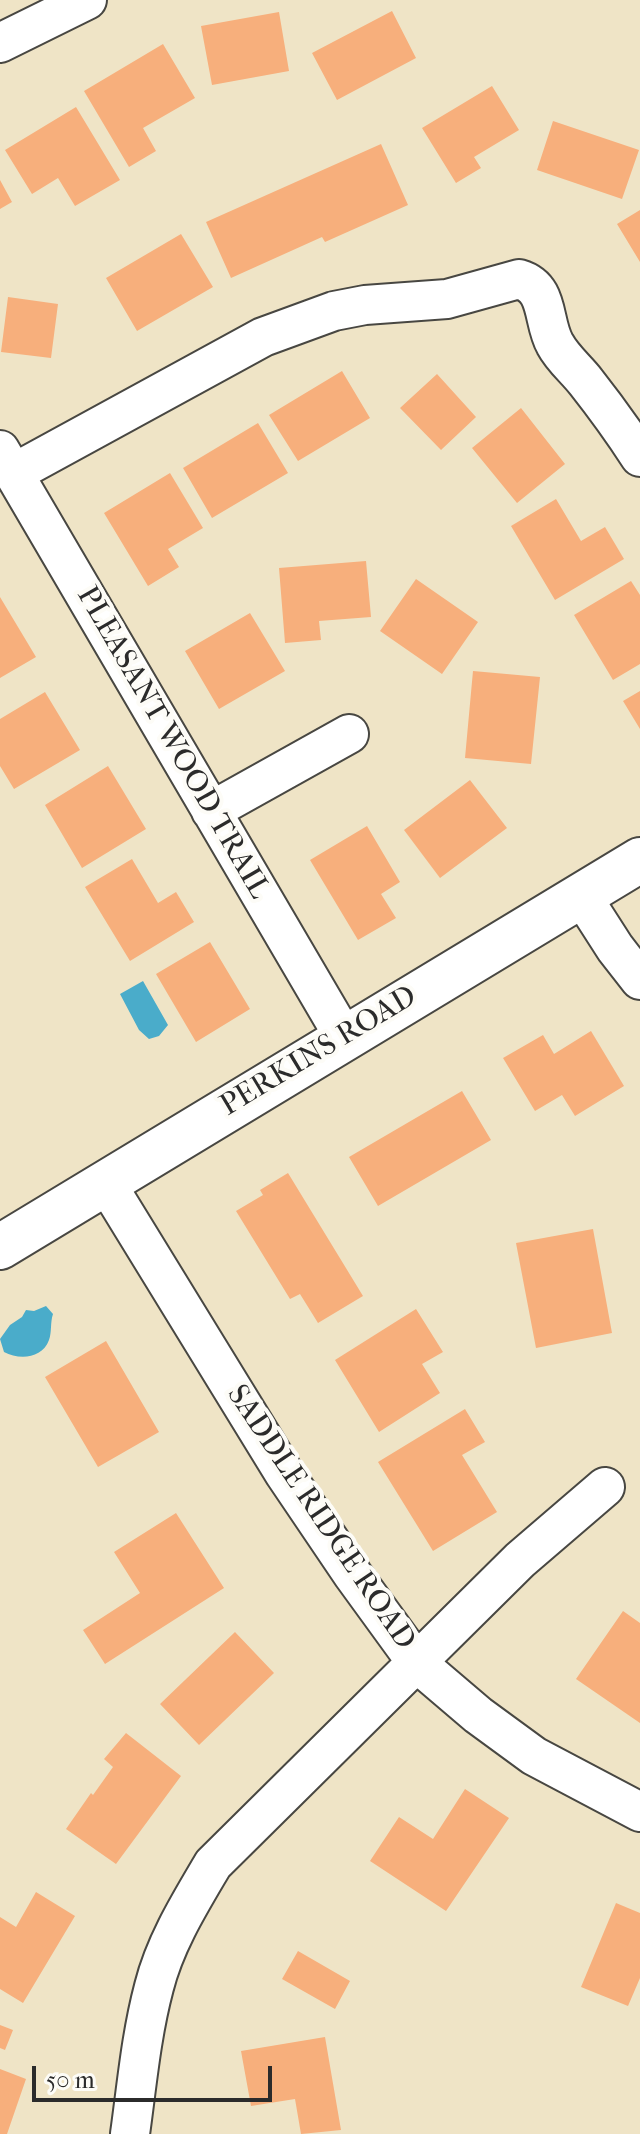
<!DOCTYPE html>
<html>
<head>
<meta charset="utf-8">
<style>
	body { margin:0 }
	#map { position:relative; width:640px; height:2134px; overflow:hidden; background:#efe4c6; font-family:"IM FELL French Canon",serif }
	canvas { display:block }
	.scale { position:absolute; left:32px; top:2066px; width:240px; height:36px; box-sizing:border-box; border:4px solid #2b2b2b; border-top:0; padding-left:10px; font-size:24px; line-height:28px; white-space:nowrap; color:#2b2b2b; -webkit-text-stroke:6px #fdfcf7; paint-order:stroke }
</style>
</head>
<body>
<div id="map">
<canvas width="640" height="2134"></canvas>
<div class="scale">50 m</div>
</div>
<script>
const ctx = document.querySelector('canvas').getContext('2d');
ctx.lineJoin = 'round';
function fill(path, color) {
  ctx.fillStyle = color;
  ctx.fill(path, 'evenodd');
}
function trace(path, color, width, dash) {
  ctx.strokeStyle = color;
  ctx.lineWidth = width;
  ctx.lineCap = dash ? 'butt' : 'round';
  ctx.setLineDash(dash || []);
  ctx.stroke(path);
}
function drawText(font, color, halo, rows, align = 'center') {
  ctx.font = font + ' "IM FELL French Canon",serif';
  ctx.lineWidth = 8;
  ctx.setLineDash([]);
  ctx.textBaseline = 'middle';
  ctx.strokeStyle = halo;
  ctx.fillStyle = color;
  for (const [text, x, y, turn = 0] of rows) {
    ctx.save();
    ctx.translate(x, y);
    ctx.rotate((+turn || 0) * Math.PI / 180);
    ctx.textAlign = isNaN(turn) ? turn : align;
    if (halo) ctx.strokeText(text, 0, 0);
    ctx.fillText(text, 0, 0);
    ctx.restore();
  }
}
const water = new Path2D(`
	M143,981l25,44 -9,11 -10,3 -10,-9 -19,-36z
	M46,1306l7,8c-3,9 -1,18 -4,26 -7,19 -30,20 -45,12l-4,-13 10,-14 12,-8 4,-7 8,1z`);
const building = new Path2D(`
	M392,11l24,47 -79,42 -25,-47z
	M279,12l10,59 -77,14 -11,-59z
	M163,44l32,54 -52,30 13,23 -27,16 -45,-76z
	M492,86l27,44 -45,27 7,11 -25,15 -34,-55z
	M76,107l44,73 -45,26 -17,-28 -26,16 -27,-44z
	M553,121l86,29 -17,49 -85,-29z
	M381,144l27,61 -83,37 -3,-5 -91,41 -25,-56z
	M0,180l12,22 -12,7z
	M640,210v52l-23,-38z
	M181,234l32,53 -76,44 -31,-53z
	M8,297l50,7 -7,54 -50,-6z
	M342,371l28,47 -72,43 -29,-46z
	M437,374l39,43 -35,33 -41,-42z
	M521,408l44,56 -48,39 -45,-55z
	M258,423l30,50 -76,45 -29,-50z
	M170,473l33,55 -35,21 11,18 -31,19 -44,-73z
	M556,499l25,42 24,-14 19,32 -69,41 -44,-74z
	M366,561l5,56 -52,4 2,19 -36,3 -6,-75z
	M416,579l62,43 -36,52 -62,-43z
	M631,581l9,14v69l-27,16 -39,-65z
	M0,597l36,60 -36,21z
	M250,613l35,58 -66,38 -34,-58z
	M473,671l67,6 -9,87 -66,-6z
	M640,691v38l-17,-28z
	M45,692l35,58 -66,39 -14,-23v-47z
	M108,766l38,63 -64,39 -37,-63z
	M470,780l37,48 -67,50 -36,-48z
	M367,826l33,56 -19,12 15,24 -38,22 -48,-80z
	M132,859l26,44 18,-11 18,30 -64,39 -45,-74z
	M210,942l40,67 -54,33 -40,-68z
	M591,1031l33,55 -49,30 -13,-21 -27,16 -32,-53 40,-23 11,19z
	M462,1091l29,49 -113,66 -29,-49z
	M288,1173l75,123 -45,27 -18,-29 -10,5 -54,-88 27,-16 -3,-5z
	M593,1229l19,104 -76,15 -20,-105z
	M416,1309l27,43 -21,12 18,29 -61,39 -44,-72z
	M106,1341l53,91 -61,35 -53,-90z
	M465,1409l20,33 -23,13 35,57 -64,39 -55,-89z
	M176,1513l48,75 -119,76 -22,-34 57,-37 -26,-41z
	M623,1611l17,12v100l-64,-44z
	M235,1632l39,41 -75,72 -39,-41z
	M126,1733l55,43 -65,88 -50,-35 25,-36 2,2 20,-28 -9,-8z
	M465,1789l44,29 -63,93 -76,-50 29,-44 34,22z
	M36,1892l39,24 -52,87 -23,-14v-72l16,10z
	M616,1903l24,10v65l-12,28 -47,-19z
	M298,1951l52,30 -15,28 -53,-30z
	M0,2025l13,5 -8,20 -5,-2z
	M325,2037l16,93 -40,4 -6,-35 -44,7 -10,-55z
	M0,2069l26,10 -19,55h-7z`);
const minor = new Path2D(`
	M0,43l87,-43
	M0,450l344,587
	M14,473l249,-136 71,-26 31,-6 82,-6 72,-20c31,9 23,42 36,65 8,15 21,25 31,38 19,24 37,49 54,75
	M211,811l138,-77
	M581,895l34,53 25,32
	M106,1183l178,290 69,102 64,88 61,52 56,41 106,56
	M130,2134c7,-50 11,-98 24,-147 11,-44 36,-84 59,-123l307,-304 85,-73`);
const secondary = new Path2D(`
	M0,1247l640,-387`);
const streetNames = [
	["PLEASANT WOOD TRAIL",172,743,60],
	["PERKINS ROAD",319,1052,-31],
	["SADDLE RIDGE ROAD",320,1518,56]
];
fill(water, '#4aacca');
fill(building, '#f7af7c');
trace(minor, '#484742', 42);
trace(secondary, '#484742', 48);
trace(minor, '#fff', 38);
trace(secondary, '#fff', 44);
drawText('30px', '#2b2b2b', '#fdfcf7', streetNames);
</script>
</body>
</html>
